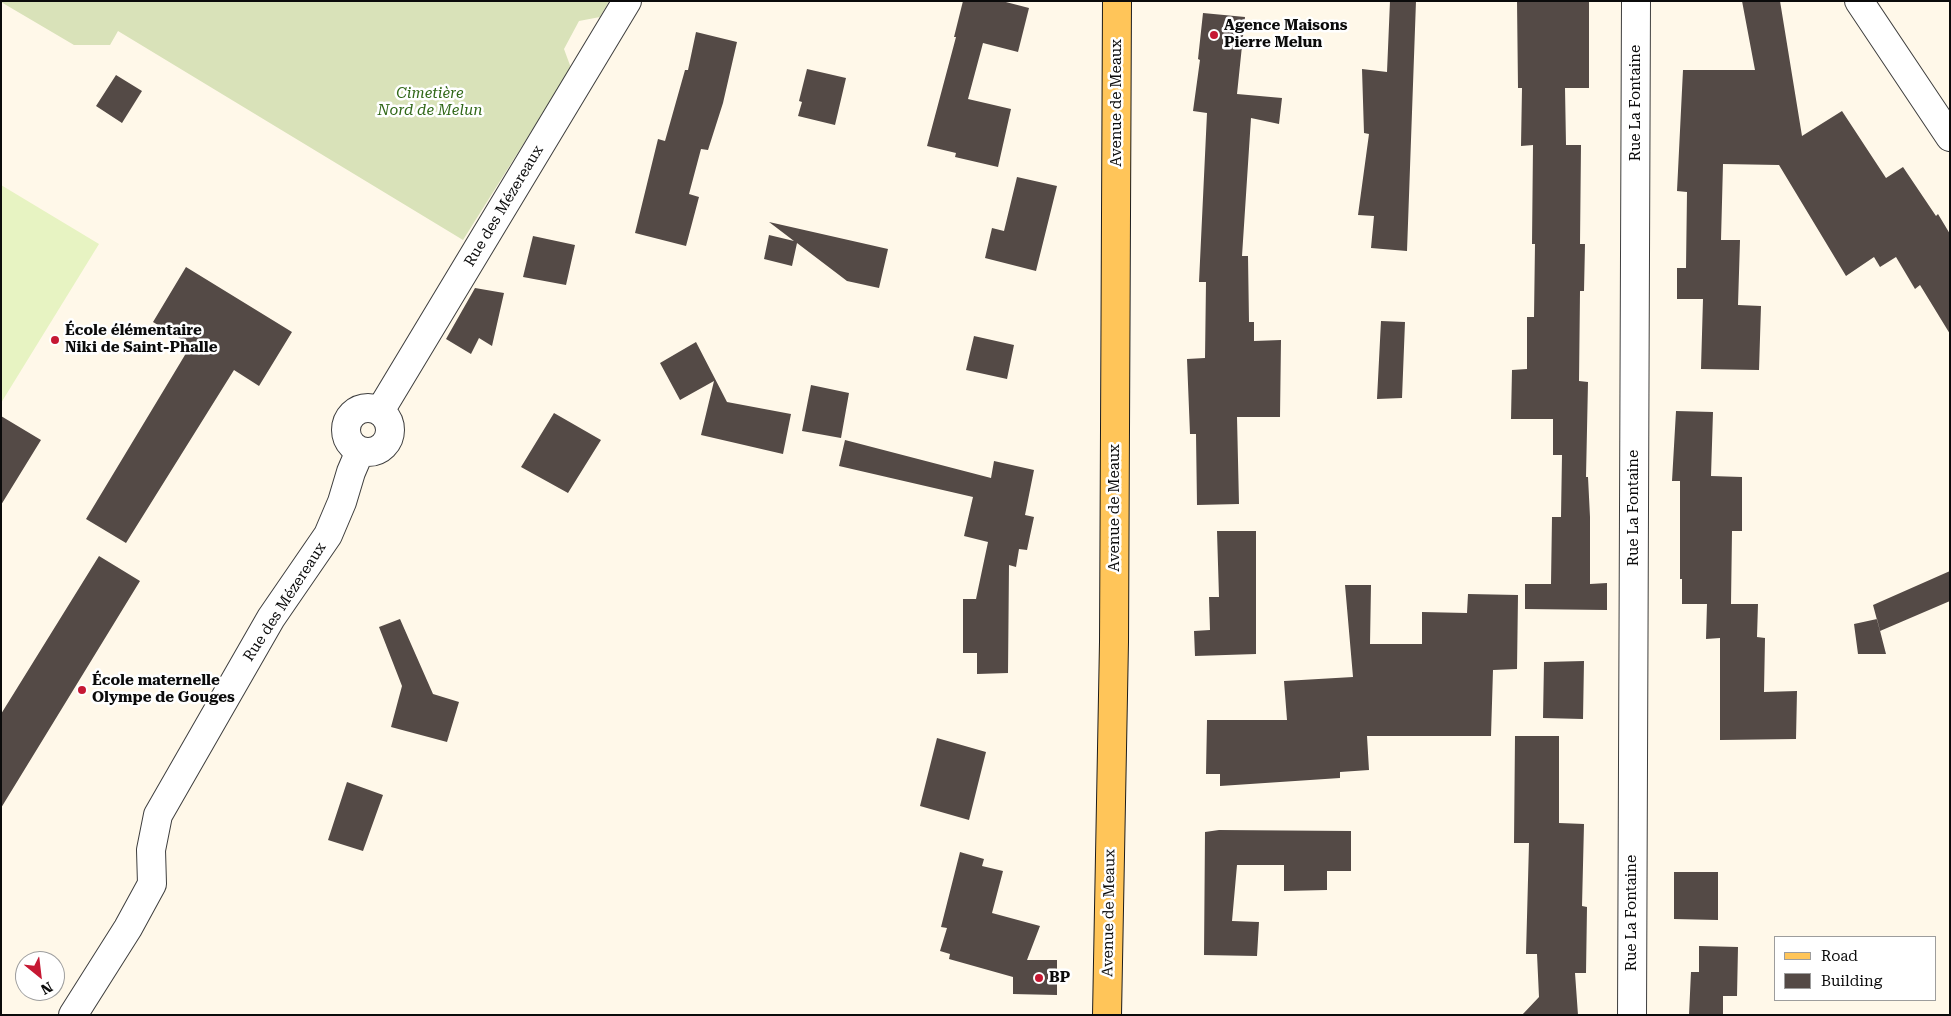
<!DOCTYPE html>
<html>
<head>
<meta charset="utf-8">
<style>
	body { margin:0 }
	#map { position:relative; width:1951px; height:1016px; overflow:hidden; background:#fff8e9; font-family:"Roboto Serif",serif }
	canvas { display:block }
	.frame { position:absolute; inset:0; border:2px solid #0b0b0b; pointer-events:none }
	.legend { position:absolute; left:1774px; top:936px; width:162px; height:65px; box-sizing:border-box; background:#fff; border:1px solid #9d9d9d; margin:0; padding:6px 9px; list-style:none; font-size:15px; color:#0b0b0b }
	.legend li { display:flex; align-items:center; gap:10px; height:25px }
	.legend b { width:25px; border:1px solid #9d9d9d }
	.north { position:absolute; left:15px; top:951px; width:50px; height:50px; box-sizing:border-box; background:#fff; border:1px solid #9d9d9d; border-radius:50%; rotate:151deg; font-size:14px; font-weight:700; line-height:20px; text-align:center; color:#0b0b0b }
	.north::after { content:''; display:block; margin:auto; width:18px; height:22px; background:#c61833; clip-path:polygon(50% 0,100% 100%,50% 72%,0 100%) }
</style>
</head>
<body>
<div id="map">
<canvas width="1951" height="1016"></canvas>
<div class="frame"></div>
<ul class="legend">
<li><b style="height:6px;background:#ffc559"></b>Road</li>
<li><b style="height:14px;background:#544a46"></b>Building</li>
</ul>
<div class="north">N</div>
</div>
<script>
const ctx = document.querySelector('canvas').getContext('2d');
ctx.lineJoin = 'round';
function fill(path, color) {
  ctx.fillStyle = color;
  ctx.fill(path, 'evenodd');
}
function trace(path, color, width, dash) {
  ctx.strokeStyle = color;
  ctx.lineWidth = width;
  ctx.lineCap = dash ? 'butt' : 'round';
  ctx.setLineDash(dash || []);
  ctx.stroke(path);
}
function drawText(font, color, halo, rows, align = 'center') {
  ctx.font = font + ' "Roboto Serif",serif';
  ctx.lineWidth = 5;
  ctx.setLineDash([]);
  ctx.textBaseline = 'middle';
  ctx.strokeStyle = halo;
  ctx.fillStyle = color;
  for (const [text, x, y, turn = 0] of rows) {
    ctx.save();
    ctx.translate(x, y);
    ctx.rotate((+turn || 0) * Math.PI / 180);
    ctx.textAlign = isNaN(turn) ? turn : align;
    if (halo) ctx.strokeText(text, 0, 0);
    ctx.fillText(text, 0, 0);
    ctx.restore();
  }
}
const cemetery = new Path2D(`
	M609,1l-9,16 -21,4 -15,28 7,19 -108,172 -345,-209 -8,14h-36l-73,-43z`);
const pitch = new Path2D(`
	M1,185l98,59 -98,159z`);
const building = new Path2D(`
	M963,1h39l27,7 -11,44 -35,-9 -15,56 43,10 -13,58 -43,-10 1,-4 -29,-7 29,-109h-2z
	M1390,1h26l-9,250 -36,-3 3,-32 -16,-1 11,-81 -5,-1 -2,-64 25,3z
	M1517,1h72v87h-24l1,57h15l-1,99h5l-1,47h-4l-1,90 9,1 -2,95h2l2,40v67l17,-1v27l-82,-1v-25h26l1,-67h9l1,-62h-9v-36h-42l1,-49 15,-1v-52h7l1,-73h-3l1,-99 -12,1 1,-58h-4z
	M1742,1h38l22,135 40,-25 44,67 17,-11 33,49 2,-2 12,20v100l-30,-49 -5,4 -19,-32 -16,10 -6,-10 -28,19 -67,-111 -56,-1 -2,76h19l-2,65 23,1 -2,64 -58,-1 2,-70h-26v-31h9l1,-76 -10,-1 6,-121h72z
	M1203,13l42,4 -8,77 45,4 -3,26 -28,-6 -9,138h6l1,66h5v19l27,-1 -1,77h-43l2,87 -42,1 -1,-71h-6l-3,-75 18,-1 1,-76h-7l8,-169 -14,-2 7,-51 -2,-1z
	M696,32l41,10 -14,61 -15,47 -7,-1 -12,45 10,3 -13,49 -51,-13 23,-94 7,2 20,-71h3z
	M807,69l39,9 -11,47 -37,-9 4,-14 -3,-1z
	M116,75l26,16 -20,32 -26,-17z
	M1017,177l40,9 -21,85 -51,-13 7,-30 12,3z
	M769,222l119,27 -9,39 -32,-7 -50,-38 -5,23 -28,-7 5,-24 25,6z
	M533,236l42,9 -9,40 -43,-8z
	M186,267l106,65 -33,54 -25,-16 -108,173 -40,-24 105,-174 -38,-23z
	M475,288l29,5 -12,53 -13,-8 -8,16 -25,-15z
	M1381,321l24,1 -3,76 -25,1z
	M974,336l40,9 -7,34 -41,-9z
	M696,342l31,60 64,12 -8,40 -82,-19 13,-54 -34,19 -20,-37z
	M811,385l38,8 -8,45 -39,-7z
	M1676,411l37,1 -2,64 31,1v54h-10l-1,73h27l-1,33 8,1 -1,54 33,-1 -1,48 -76,1v-102l-14,1 1,-35h-25v-25h-2v-98h-8z
	M554,413l47,27 -33,53 -47,-26z
	M1,416l40,24 -40,65z
	M845,440l146,38 3,-17 40,9 -9,45 9,2 -7,33 -8,-1 -3,18 -7,-2 -1,108 -31,1v-21h-14v-54h13l12,-57 -24,-6 9,-39 -134,-31z
	M1217,531h39v123l-61,2 -1,-25 16,-1 -1,-33h10z
	M99,556l41,25 -139,227v-94z
	M1950,571v30l-70,30 -7,-26z
	M1345,585h26l-1,59h52v-32l45,1 1,-19 50,1 -1,74 -24,1 -2,66h-124l2,34 -29,2v6l-120,8v-12h-14l1,-54h80l-3,-39 69,-4z
	M400,619l33,75 26,8 -12,40 -56,-15 11,-41 -23,-59z
	M1877,619l9,35h-28l-4,-30z
	M1584,661l-1,58 -40,-1 1,-56z
	M1515,736h44v87l25,1 -2,82 5,1 -1,66h-11l3,42h-56l17,-18 -2,-43h-11l3,-111h-15z
	M937,738l49,14 -17,68 -49,-14z
	M347,782l36,13 -20,56 -35,-11z
	M1219,830l132,1v40h-24v19l-43,1v-26h-47l-5,56 27,1 -2,34 -53,-1 1,-123z
	M960,852l24,7 -2,7 21,5 -11,42 48,13 -13,34h30v35l-44,-1v-17l-64,-18 1,-5 -10,-3 7,-23 -6,-1z
	M1674,872h44v48l-44,-1z
	M1699,946l39,1 -1,49h-14v19h-34l2,-43h8z`);
const minor = new Path2D(`
	M1859,1l91,136
	M346 430a22 22 0 1 1 44 0a22 22 0 1 1-44 0Z
	M380,411l247,-410
	M73,1015l55,-87 24,-44 -1,-34 7,-35 113,-197 57,-83 14,-33 9,-30 9,-21
	M1632,1015l4,-1014`);
const major = new Path2D(`
	M1107,1015l7,-373 3,-641`);
const markers = [
	[1214,35,5,"#c61833"],
	[55,340,5,"#c61833"],
	[82,690,5,"#c61833"],
	[1039,978,5,"#c61833"]
];
const poiNames = [
	["Agence Maisons",1224,26],
	["Pierre Melun",1224,43],
	["École élémentaire",65,331],
	["Niki de Saint-Phalle",65,348],
	["École maternelle",92,681],
	["Olympe de Gouges",92,698],
	["BP",1049,978]
];
const parkNames = [
	["Cimetière",430,94],
	["Nord de Melun",430,111]
];
const streetNames = [
	["Avenue de Meaux",1117,103,-90],
	["Rue La Fontaine",1636,103,-90],
	["Rue des Mézereaux",504,206,-59],
	["Avenue de Meaux",1115,508,-90],
	["Rue La Fontaine",1634,508,-90],
	["Rue des Mézereaux",285,602,-57],
	["Avenue de Meaux",1109,913,-89],
	["Rue La Fontaine",1632,913,-90]
];
fill(cemetery, '#d9e2b9');
fill(pitch, '#e7f3c2');
fill(building, '#544a46');
trace(minor, '#3e3e3e', 30);
trace(major, '#1c1c1c', 30);
trace(minor, '#fff', 28);
trace(major, '#ffc559', 28);
for (const [x, y, r, color] of markers) {
  const dot = new Path2D();
  dot.arc(x, y, r, 0, 2 * Math.PI);
  ctx.fillStyle = color;
  ctx.fill(dot);
  trace(dot, '#fff', 2);
}
drawText('bold 15px', '#0b0b0b', '#fff', poiNames, 'left');
drawText('italic 15px', '#306717', '#fff', parkNames);
drawText('15px', '#0b0b0b', '#fff', streetNames);
</script>
</body>
</html>
